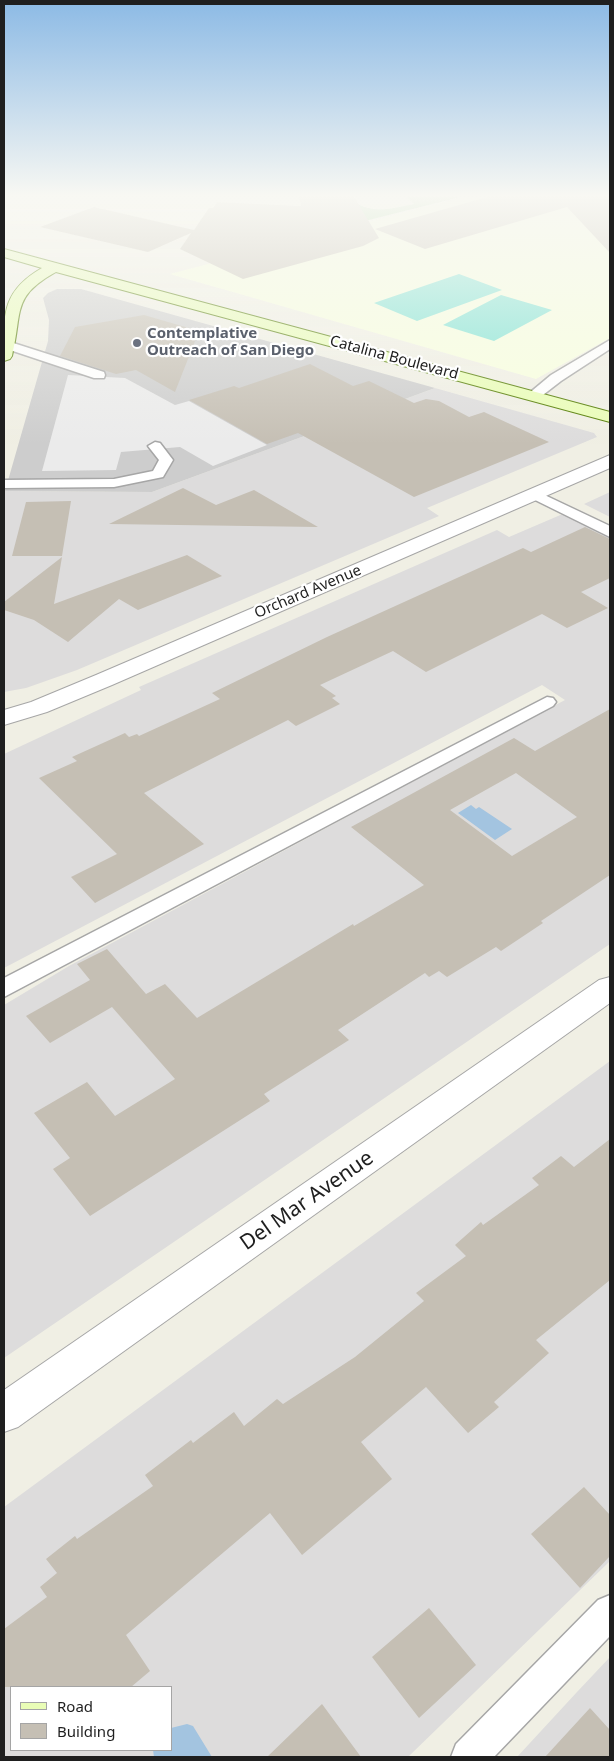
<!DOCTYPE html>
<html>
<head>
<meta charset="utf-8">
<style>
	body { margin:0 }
	#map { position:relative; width:614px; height:1761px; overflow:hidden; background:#f0efe4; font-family:"Noto Sans",sans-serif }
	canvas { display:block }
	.frame { position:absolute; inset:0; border:5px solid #1f1f1f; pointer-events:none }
	.legend { position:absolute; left:10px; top:1686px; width:162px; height:65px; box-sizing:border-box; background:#fff; border:1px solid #a5a5a5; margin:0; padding:6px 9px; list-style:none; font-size:15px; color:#1f1f1f }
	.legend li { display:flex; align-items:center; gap:10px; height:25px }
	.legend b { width:25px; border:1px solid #a5a5a5 }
</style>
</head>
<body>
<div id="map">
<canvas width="614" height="1761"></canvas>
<div class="frame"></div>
<ul class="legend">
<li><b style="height:6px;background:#e9fdb6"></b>Road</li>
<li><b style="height:14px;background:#c5bfb4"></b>Building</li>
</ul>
</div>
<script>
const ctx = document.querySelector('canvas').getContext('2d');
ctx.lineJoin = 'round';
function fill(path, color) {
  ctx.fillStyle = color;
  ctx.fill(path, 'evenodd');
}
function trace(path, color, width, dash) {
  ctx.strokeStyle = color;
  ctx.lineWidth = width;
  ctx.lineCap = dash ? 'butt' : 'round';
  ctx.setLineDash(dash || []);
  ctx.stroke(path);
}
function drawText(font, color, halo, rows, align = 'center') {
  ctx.font = font + ' "Noto Sans",sans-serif';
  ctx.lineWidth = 4.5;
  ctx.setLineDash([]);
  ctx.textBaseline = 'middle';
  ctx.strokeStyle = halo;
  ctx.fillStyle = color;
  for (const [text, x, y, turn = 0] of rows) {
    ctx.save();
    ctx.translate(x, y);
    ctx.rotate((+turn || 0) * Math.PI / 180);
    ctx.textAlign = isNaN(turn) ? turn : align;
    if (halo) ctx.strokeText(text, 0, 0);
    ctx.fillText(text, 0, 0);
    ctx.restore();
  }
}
const residential = new Path2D(`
	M435,388l159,45 3,4 -170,71 12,8 -362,154 -51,18 -22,4v-201l148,1z
	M610,492v25l-26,-13z
	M565,513l45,22v409l-606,414v-353l65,-39 496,-266 -23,-15 -538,283v-214l137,-64 -2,-3 358,-157 12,7z
	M610,1061v500l-202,196h-404v-250zM11,1687h160v63h-160z
	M610,1657v100h-93l60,-65z`);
const education = new Path2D(`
	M463,197h147v141l-74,41 -366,-105z`);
const religious = new Path2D(`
	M57,289h24l354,99 -283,104 -147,-1 43,-150 1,-21 -6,-22 5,-5z`);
const forest = new Path2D(`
	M407,197h53l-99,25 -5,-19c19,11 37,5 58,1z`);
const pitch = new Path2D(`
	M459,274l43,16 -85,31 -43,-18z
	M501,295l51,15 -58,31 -51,-16z`);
const parking = new Path2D(`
	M68,375l57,3 50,27 14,-4 78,44 -54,21 -33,-19 -59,5 -5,18 -74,1z`);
const water = new Path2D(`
	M471,805l5,4 3,-2 33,22 -17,11 -37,-27z
	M187,1724l6,2 19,31h-58l-1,-7h18v-22z`);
const building = new Path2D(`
	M299,197h55l25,41 -16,8 -120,33 -63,-30 11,-16 -43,19 -108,-25 54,-20 100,23 15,-22h4l4,-6 84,4z
	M487,197h123v56l-43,-46 -142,42 -50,-20z
	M144,315l55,16 -24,61 -39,-22 -20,4 -56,-18 15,-29z
	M310,364l43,22 16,-5 45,22 12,-4 13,2 30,16 15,-5 65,30 -135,55 -116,-64 -31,11 -78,-44 45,-14 5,2z
	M183,488l33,17 38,-15 64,37 -209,-3z
	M71,501l-9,55h-50l14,-54z
	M585,527l25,12v39l-29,14 27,16 -41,20 -25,-14 -116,58 -33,-21 -73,34 16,11 -4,2 8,6 -44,22 -8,-6 -144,73 60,51 -109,59 -24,-26 46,-23 -78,-76 38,-17 -5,-4 53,-24 4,4 8,-3 2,2 81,-37 -8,-6 115,-56 196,-89 8,4z
	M187,555l35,21 -84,34 -19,-11 -51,43 -34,-22 -30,-10v-8l58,-45 -8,47z
	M610,709v166l-69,46 2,2 -42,28 -5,-4 -49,30 -8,-6 -10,6 -4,-4 -87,57 11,10 -85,54 6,7 -180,115 -37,-47 17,-11 -36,-45 53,-31 28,34 60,-37 -63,-72 -62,36 -24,-27 64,-36 -13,-16 30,-15 39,45 19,-10 32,34 156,-94 1,2 70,-41 -73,-58 163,-89 21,13zM516,773l61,44 -65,39 -62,-46z
	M610,1139v141l-74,60 13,13 -55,49 5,5 -31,26 -42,-46 -65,55 31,37 -90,76 -32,-42 -144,122 24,36 -19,16h-127v-58l43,-32 -7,-10 17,-14 -11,-14 29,-23 2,3 76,-53 -8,-11 46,-35 2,3 41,-31 10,14 33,-27 6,5 72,-47 69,-56 -8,-8 50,-37 -11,-11 26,-23 2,3 56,-40 -7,-7 29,-22 13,11z
	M584,1487l26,28v41l-30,32 -49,-54z
	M429,1608l47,57 -57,53 -47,-61z
	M322,1704l39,53h-94z
	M590,1708l20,22v27h-65z`);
const service = new Path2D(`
	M610,340v9l-49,32 -22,17h-10l-2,-3 24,-20z
	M7,341l97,31 1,3 -1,3h-10l-90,-30v-6z
	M155,442l5,1 13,17 -10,17 -49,10 -110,1v-8l110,-1 39,-8 6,-11 -11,-14z
	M534,490l76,36v11l-81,-40 -2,-3 2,-3z
	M547,697l6,1 3,4 -3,4 -549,291v-19z
	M610,1595v41l-116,121h-43l5,-13 142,-144z`);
const minor = new Path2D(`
	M610,455v13l-498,217 -65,27 -43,13v-15l27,-8 65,-27z
	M610,977v26l-592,424 -14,5v-42l595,-410z`);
const secondary = new Path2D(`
	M4,249l606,163v10l-554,-150c-45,25 -33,39 -44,84l-2,3 -6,2c0,-44 -4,-69 38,-93l-38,-11z`);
const markers = [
	[137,343,5,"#6b7280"]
];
const farWorshipnames = [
	["Contemplative",147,334],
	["Outreach of San Diego",147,351]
];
const farStreetnames = [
	["Catalina Boulevard",394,358,15],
	["Orchard Avenue",308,592,-23]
];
const nearStreetnames = [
	["Del Mar Avenue",307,1201,-35]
];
fill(residential, '#dddcdc');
fill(education, '#f8ffde');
fill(religious, '#cdcdcd');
fill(forest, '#9bd197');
fill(pitch, '#7ee3d3');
fill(parking, '#ebebeb');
fill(water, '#a3c4e0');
fill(building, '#c5bfb4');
trace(service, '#a6a6a6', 3);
trace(minor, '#a6a6a6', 2);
trace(secondary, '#527b00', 2);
fill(service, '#fff');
fill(minor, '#fff');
fill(secondary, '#e9fdb6');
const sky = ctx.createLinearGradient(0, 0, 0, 444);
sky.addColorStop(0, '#8cbae5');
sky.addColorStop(0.44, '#f8f8f3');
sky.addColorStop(1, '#f8f8f300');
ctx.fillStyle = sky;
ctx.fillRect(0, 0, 614, 444);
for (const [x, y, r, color] of markers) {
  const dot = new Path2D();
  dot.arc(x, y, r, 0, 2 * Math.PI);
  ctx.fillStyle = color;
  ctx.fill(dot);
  trace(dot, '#fff', 2);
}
drawText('bold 15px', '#5b616d', '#fff', farWorshipnames, 'left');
drawText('15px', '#1f1f1f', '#fff', farStreetnames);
drawText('21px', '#1f1f1f', '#fff', nearStreetnames);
</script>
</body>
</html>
